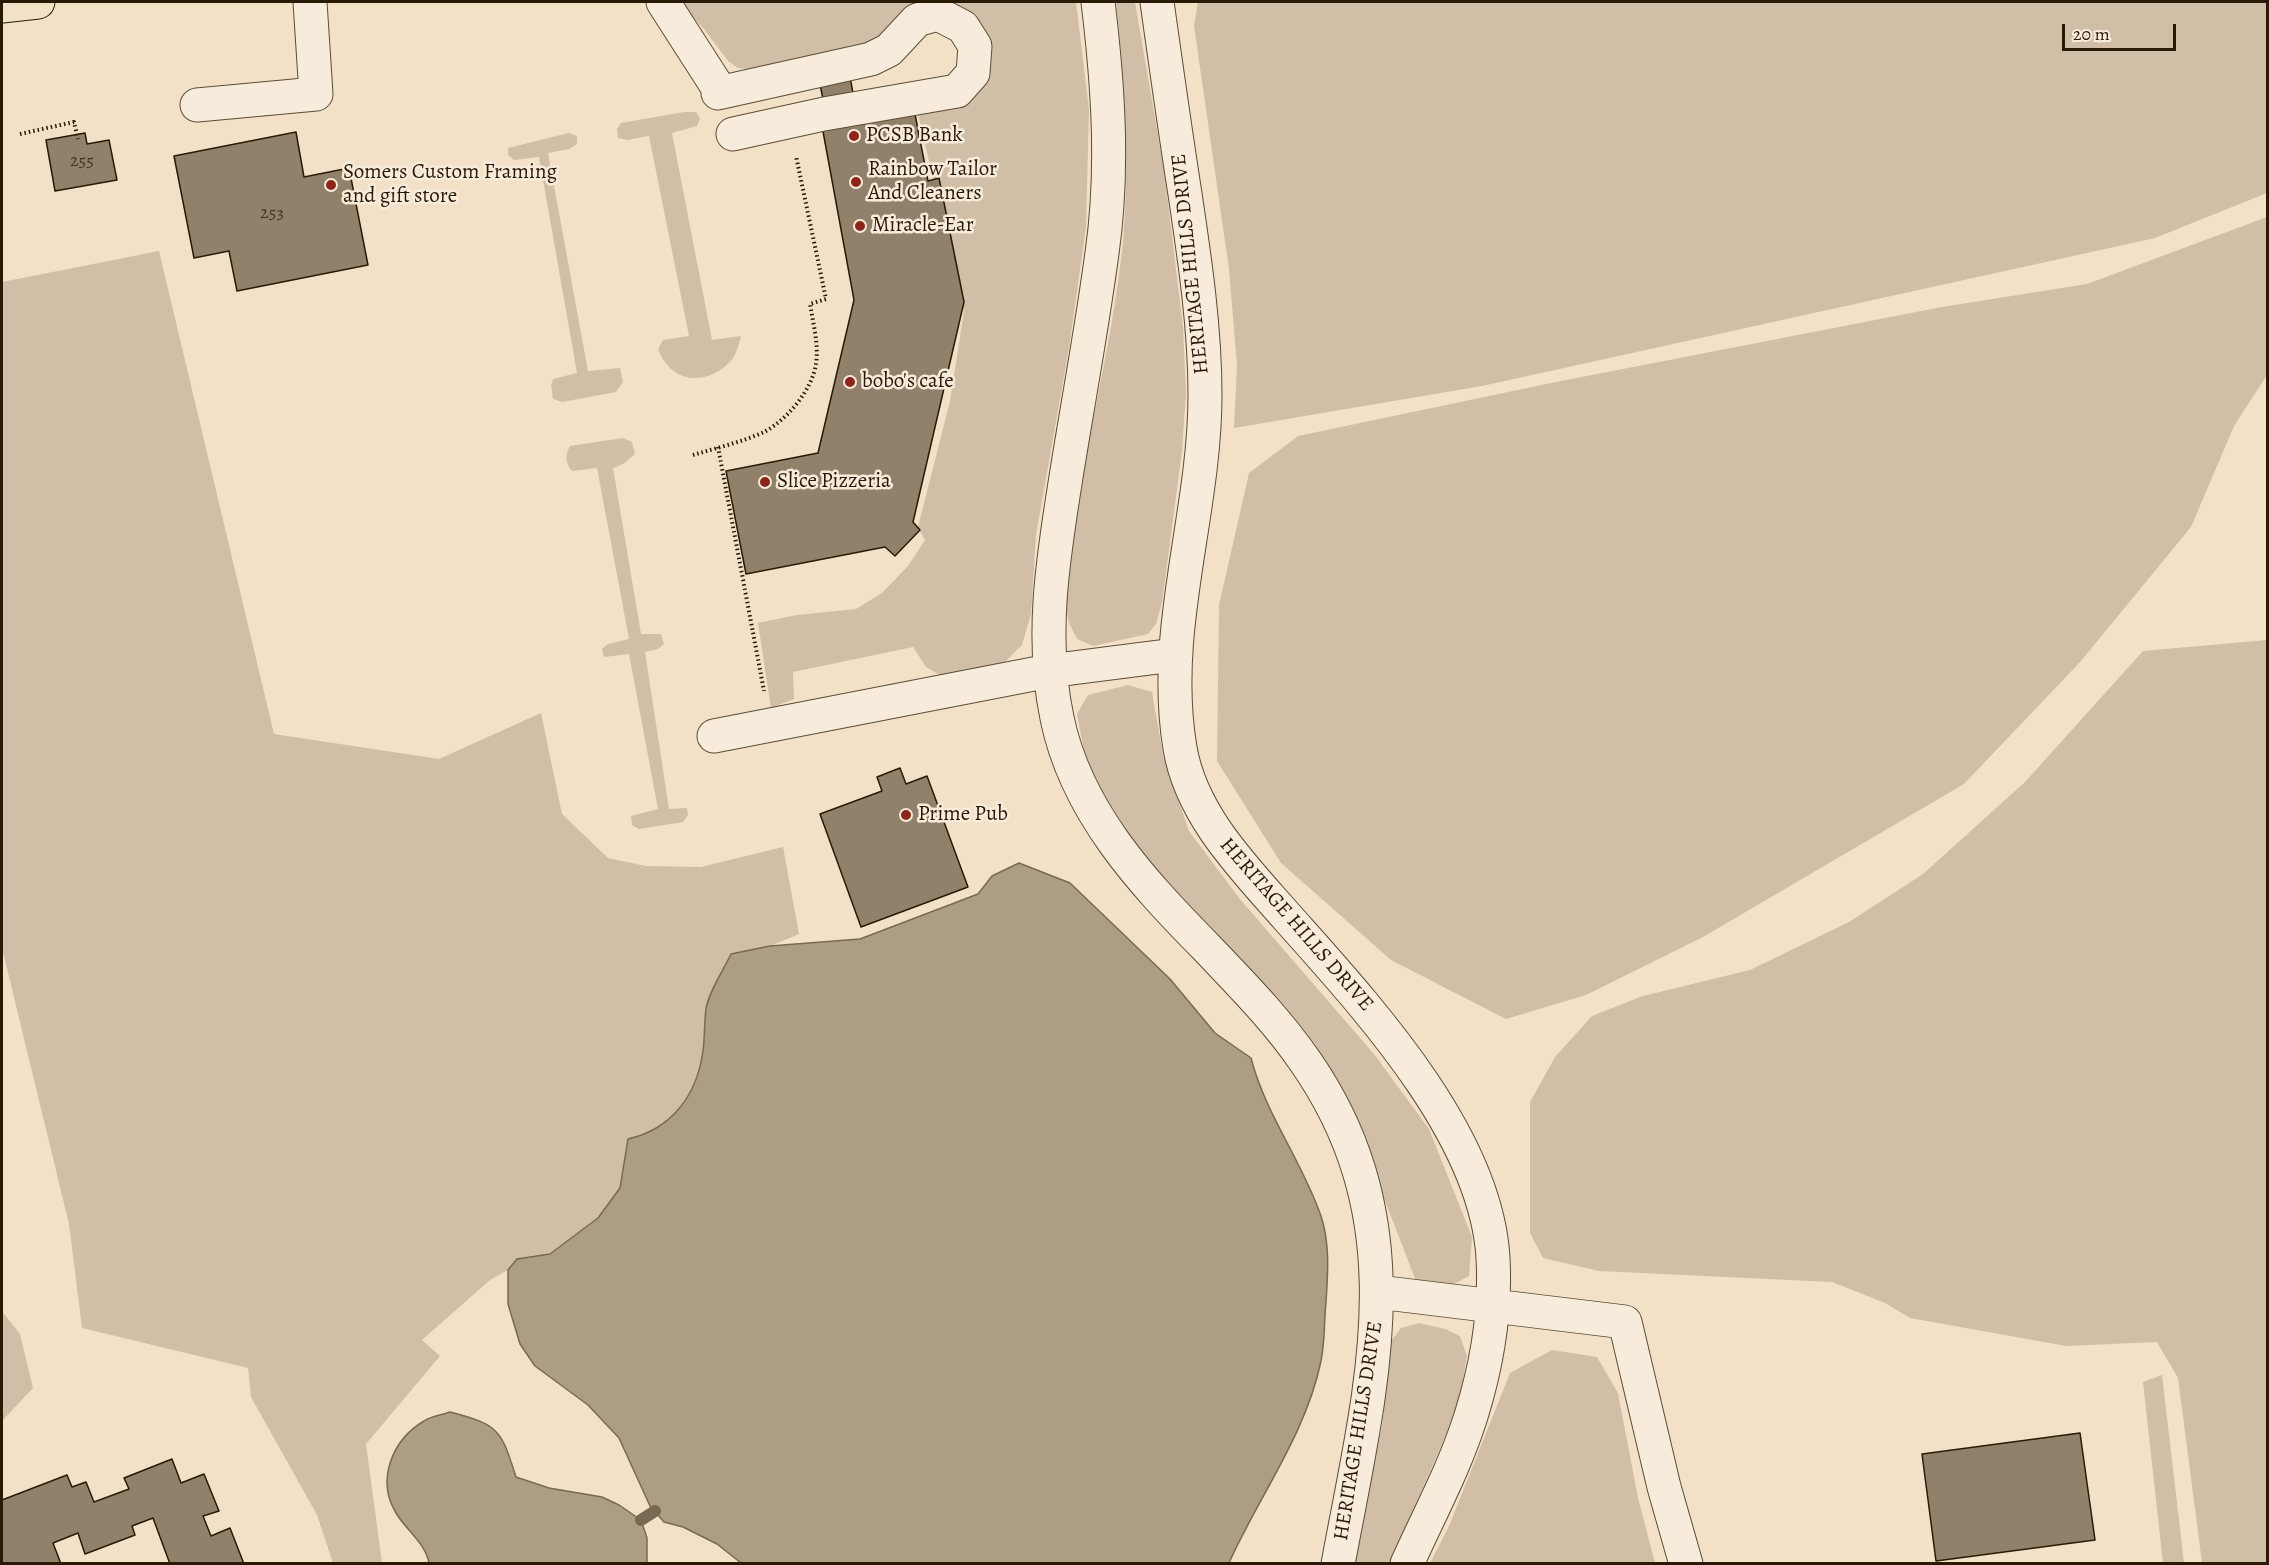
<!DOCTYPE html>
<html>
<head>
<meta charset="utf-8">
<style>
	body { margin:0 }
	#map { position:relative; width:2269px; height:1565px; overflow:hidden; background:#f2e1c7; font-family:Alegreya,serif }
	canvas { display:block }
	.frame { position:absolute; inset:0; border:3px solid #291a05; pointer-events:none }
	.scale { position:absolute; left:2062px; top:24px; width:114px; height:27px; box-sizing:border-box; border:3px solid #291a05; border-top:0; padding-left:8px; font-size:18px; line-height:21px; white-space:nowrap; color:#291a05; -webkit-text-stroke:4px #f7ecdb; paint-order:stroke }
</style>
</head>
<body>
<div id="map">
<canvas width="2269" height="1565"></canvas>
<div class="frame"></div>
<div class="scale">20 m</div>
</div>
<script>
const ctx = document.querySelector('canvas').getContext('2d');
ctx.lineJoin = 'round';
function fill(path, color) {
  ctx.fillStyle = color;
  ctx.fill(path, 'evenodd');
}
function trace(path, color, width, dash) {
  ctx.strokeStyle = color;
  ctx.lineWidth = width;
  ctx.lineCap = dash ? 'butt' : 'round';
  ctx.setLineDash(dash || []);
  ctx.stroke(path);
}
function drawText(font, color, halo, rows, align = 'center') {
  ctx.font = font + ' Alegreya,serif';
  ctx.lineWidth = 5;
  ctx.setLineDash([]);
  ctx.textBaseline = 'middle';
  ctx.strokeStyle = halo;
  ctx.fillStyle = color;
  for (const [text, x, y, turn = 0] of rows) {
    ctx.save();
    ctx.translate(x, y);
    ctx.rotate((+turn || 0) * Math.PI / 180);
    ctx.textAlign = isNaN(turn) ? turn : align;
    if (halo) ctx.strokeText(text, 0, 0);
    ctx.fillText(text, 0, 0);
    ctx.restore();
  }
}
const green = new Path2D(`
	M678,2h398l13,108 -3,117 -17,121 -33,187 -5,79 -9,31 -19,19 -33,8 -30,3 -14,-8 -13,-20 -120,25 1,27 -23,9 -13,-85 39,-8 59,-6 26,-16 26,-27 17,-26 -7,-13 32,-126 14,-90 -46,-197 35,-10 16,-92 -98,35 -116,23 -17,-2 -10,-7 -24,-32z
	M1116,2h19l29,168 19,157 3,66 -4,58 -20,152 -6,21 -8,10 -55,12 -16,-7c-3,-7 -8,-14 -9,-21 -4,-22 3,-50 5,-73 11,-102 40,-201 50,-304 7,-80 1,-160 -7,-239z
	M1198,2h1069v191l-112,45 -673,148 -248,42 3,-63 -8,-96 -35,-243z
	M684,112h12l4,7 -3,7 -25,7 40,207 29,-4c-2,8 -5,20 -11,26 -25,25 -59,21 -72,-13l5,-9 26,-4 -40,-200 -22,4 -9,-2 -1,-9 4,-6z
	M569,133l8,3v8l-8,5 -21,4 40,218 32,-3 3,14 -7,10 -54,10 -9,-3 -2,-14 2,-6 24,-6 -38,-216 -25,3 -6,-5v-7z
	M2267,217v158l-33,51 -43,101 -110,134 -117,123 -261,153 -117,58 -80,24 -115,-59 -110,-97 -64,-102 2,-156 30,-132 49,-37 258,-54 386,-75 145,-23z
	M159,251l115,483 165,25 102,-46 21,101 46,44 38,8 55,1 82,-20 16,87 -29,12 -39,8c-8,17 -22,37 -25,55 -2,14 -1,28 -3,42 -6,44 -31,78 -75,88l-8,49 -22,30 -48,36 -33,5 -9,11 -18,10 -68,60 18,16 -74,88 16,119h-49l-16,-48 -66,-118 -3,-29 -166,-40 -13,-104 -67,-276v-666z
	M623,438l9,4 3,12 -12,10 -10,4 28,166h20l3,10 -6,5 -13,3 24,157 18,-1 1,7 -5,7 -44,7 -7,-4 -1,-9 27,-7 -29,-155 -25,3 -2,-8 6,-5 21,-5 -32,-171 -25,3c-7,-8 -7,-16 -2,-25z
	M2267,640v923h-65l-24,-185 -21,-36 -91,4 -156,-28 -25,-15 -53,-21 -233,-11 -56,-13 -13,-25v-131l25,-45 37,-41 51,-20 107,-26 99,-48 74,-48 102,-92 118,-131z
	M1128,685l24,7 11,63 26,76 50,67 135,156 55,75 43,108 -3,39 -19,10 -34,-5 -72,-186 -50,-67 -71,-78 -95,-117 -41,-65 -10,-54 11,-19z
	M2,1311l18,23 13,54 -31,33z
	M1419,1323l26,6 15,7 7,20 -8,49 -69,158 -36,1 28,-138 10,-86 9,-12z
	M1552,1350l45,7 21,36 20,105 17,65h-225l19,-37 61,-153z
	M2162,1375l22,188h-21l-20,-181z`);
const water = new Path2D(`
	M1019,863l51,20 100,96 45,54 36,25c14,55 51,103 70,158 9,27 7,57 5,86 -2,19 -1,40 -5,59 -15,73 -62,135 -92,202h-488l-24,-19 -34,-17 -19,-5 -14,-16 -31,-68 -31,-33 -53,-39 -15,-22 -12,-40v-34l9,-11 33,-5 48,-36 22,-30 8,-49c44,-10 69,-44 75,-88 2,-14 1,-28 3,-42 3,-18 17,-38 25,-55l39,-8 90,-7 118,-45 14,-18z
	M450,1412c50,13 51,18 66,65l33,11 53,9 17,8 22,15 6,18v25h-218c-3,-19 -23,-33 -33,-50 -20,-33 -4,-73 28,-92 7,-5 18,-6 26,-9z`);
const stream = new Path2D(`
	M641,1520l14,-9`);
const building = new Path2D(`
	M850,77l8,43 56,-11 14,72 11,-3 25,124 -51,220 7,8 -25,26 -10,-9 -139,27 -20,-103 92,-18 36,-153 -32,-174 6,-1 -8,-41z
	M296,132l8,45 45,-9 19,97 -131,26 -8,-40 -35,7 -20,-102z
	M85,133l2,11 22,-4 8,40 -62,11 -9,-51z
	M900,768l6,16 21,-8 41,111 -107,40 -41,-113 62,-23 -5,-14z
	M2080,1433l15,107 -159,21 -14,-107z
	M172,1459l9,24 23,-9 15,37 -16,5 8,20 19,-8 14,36h-74l-17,-46 -21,8 3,9 -50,19 -7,-21 -25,10 8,21h-59v-64l65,-25 5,12 14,-5 8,20 35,-13 -5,-11z`);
const path = new Path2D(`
	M20,134l54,-12 4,17
	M718,447l46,244
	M693,455c23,-7 49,-13 71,-23 23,-12 48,-42 52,-68 3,-19 -3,-41 -6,-60l16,-5 -30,-143`);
const minor = new Path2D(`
	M663,2l52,81
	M1098,2c10,82 16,168 4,251 -10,75 -24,149 -36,224 -13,81 -26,160 -9,241 19,93 85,164 149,229 35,37 70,72 99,114 113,162 66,324 33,503
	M1157,2c9,64 18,128 28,192 10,67 20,134 20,201 0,119 -45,234 -25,353 11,67 64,120 107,169 79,89 199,217 206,341 3,54 -6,107 -22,158 -16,51 -42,99 -64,148
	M718,93l153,-34 18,-9 28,-30 21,-6 25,13 12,19 -2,27 -16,18 -133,23 -91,20
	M197,105l119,-11 -6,-92
	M714,736l335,-65 125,-16
	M1378,1292l247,30 39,165 22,77`);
const major = new Path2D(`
	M2,6l36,-4`);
const markers = [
	[854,136,6,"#8f2418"],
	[856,182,6,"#8f2418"],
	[331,185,6,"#8f2418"],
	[860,226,6,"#8f2418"],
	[850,382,6,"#8f2418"],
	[765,482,6,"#8f2418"],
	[906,815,6,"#8f2418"]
];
const numberNames = [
	["255",82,162],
	["253",272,214]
];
const poiNames = [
	["PCSB Bank",866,136],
	["Rainbow Tailor",868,170],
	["And Cleaners",868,194],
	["Somers Custom Framing",343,173],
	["and gift store",343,197],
	["Miracle-Ear",872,226],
	["bobo's cafe",862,382],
	["Slice Pizzeria",777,482],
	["Prime Pub",918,815]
];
const streetNames = [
	["HERITAGE HILLS DRIVE",1191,264,-96],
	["HERITAGE HILLS DRIVE",1296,925,49],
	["HERITAGE HILLS DRIVE",1359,1431,-81]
];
fill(green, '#d0bfa6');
fill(water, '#ae9d85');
trace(water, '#796952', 1.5);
trace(stream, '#796952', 12);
fill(building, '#92816a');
trace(building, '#291a05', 1.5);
trace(minor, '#5b4c36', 35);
trace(major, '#291a05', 35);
trace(path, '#291a05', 4, [1.5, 3]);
trace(minor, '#f7ecdb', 33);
trace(major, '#f2e1c7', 33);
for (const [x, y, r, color] of markers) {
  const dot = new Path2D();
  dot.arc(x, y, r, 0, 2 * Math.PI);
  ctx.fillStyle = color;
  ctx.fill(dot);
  trace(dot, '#f7ecdb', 2);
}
drawText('18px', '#43341e', null, numberNames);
drawText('21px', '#291a05', '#f7ecdb', poiNames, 'left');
drawText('21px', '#291a05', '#f7ecdb', streetNames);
</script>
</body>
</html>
